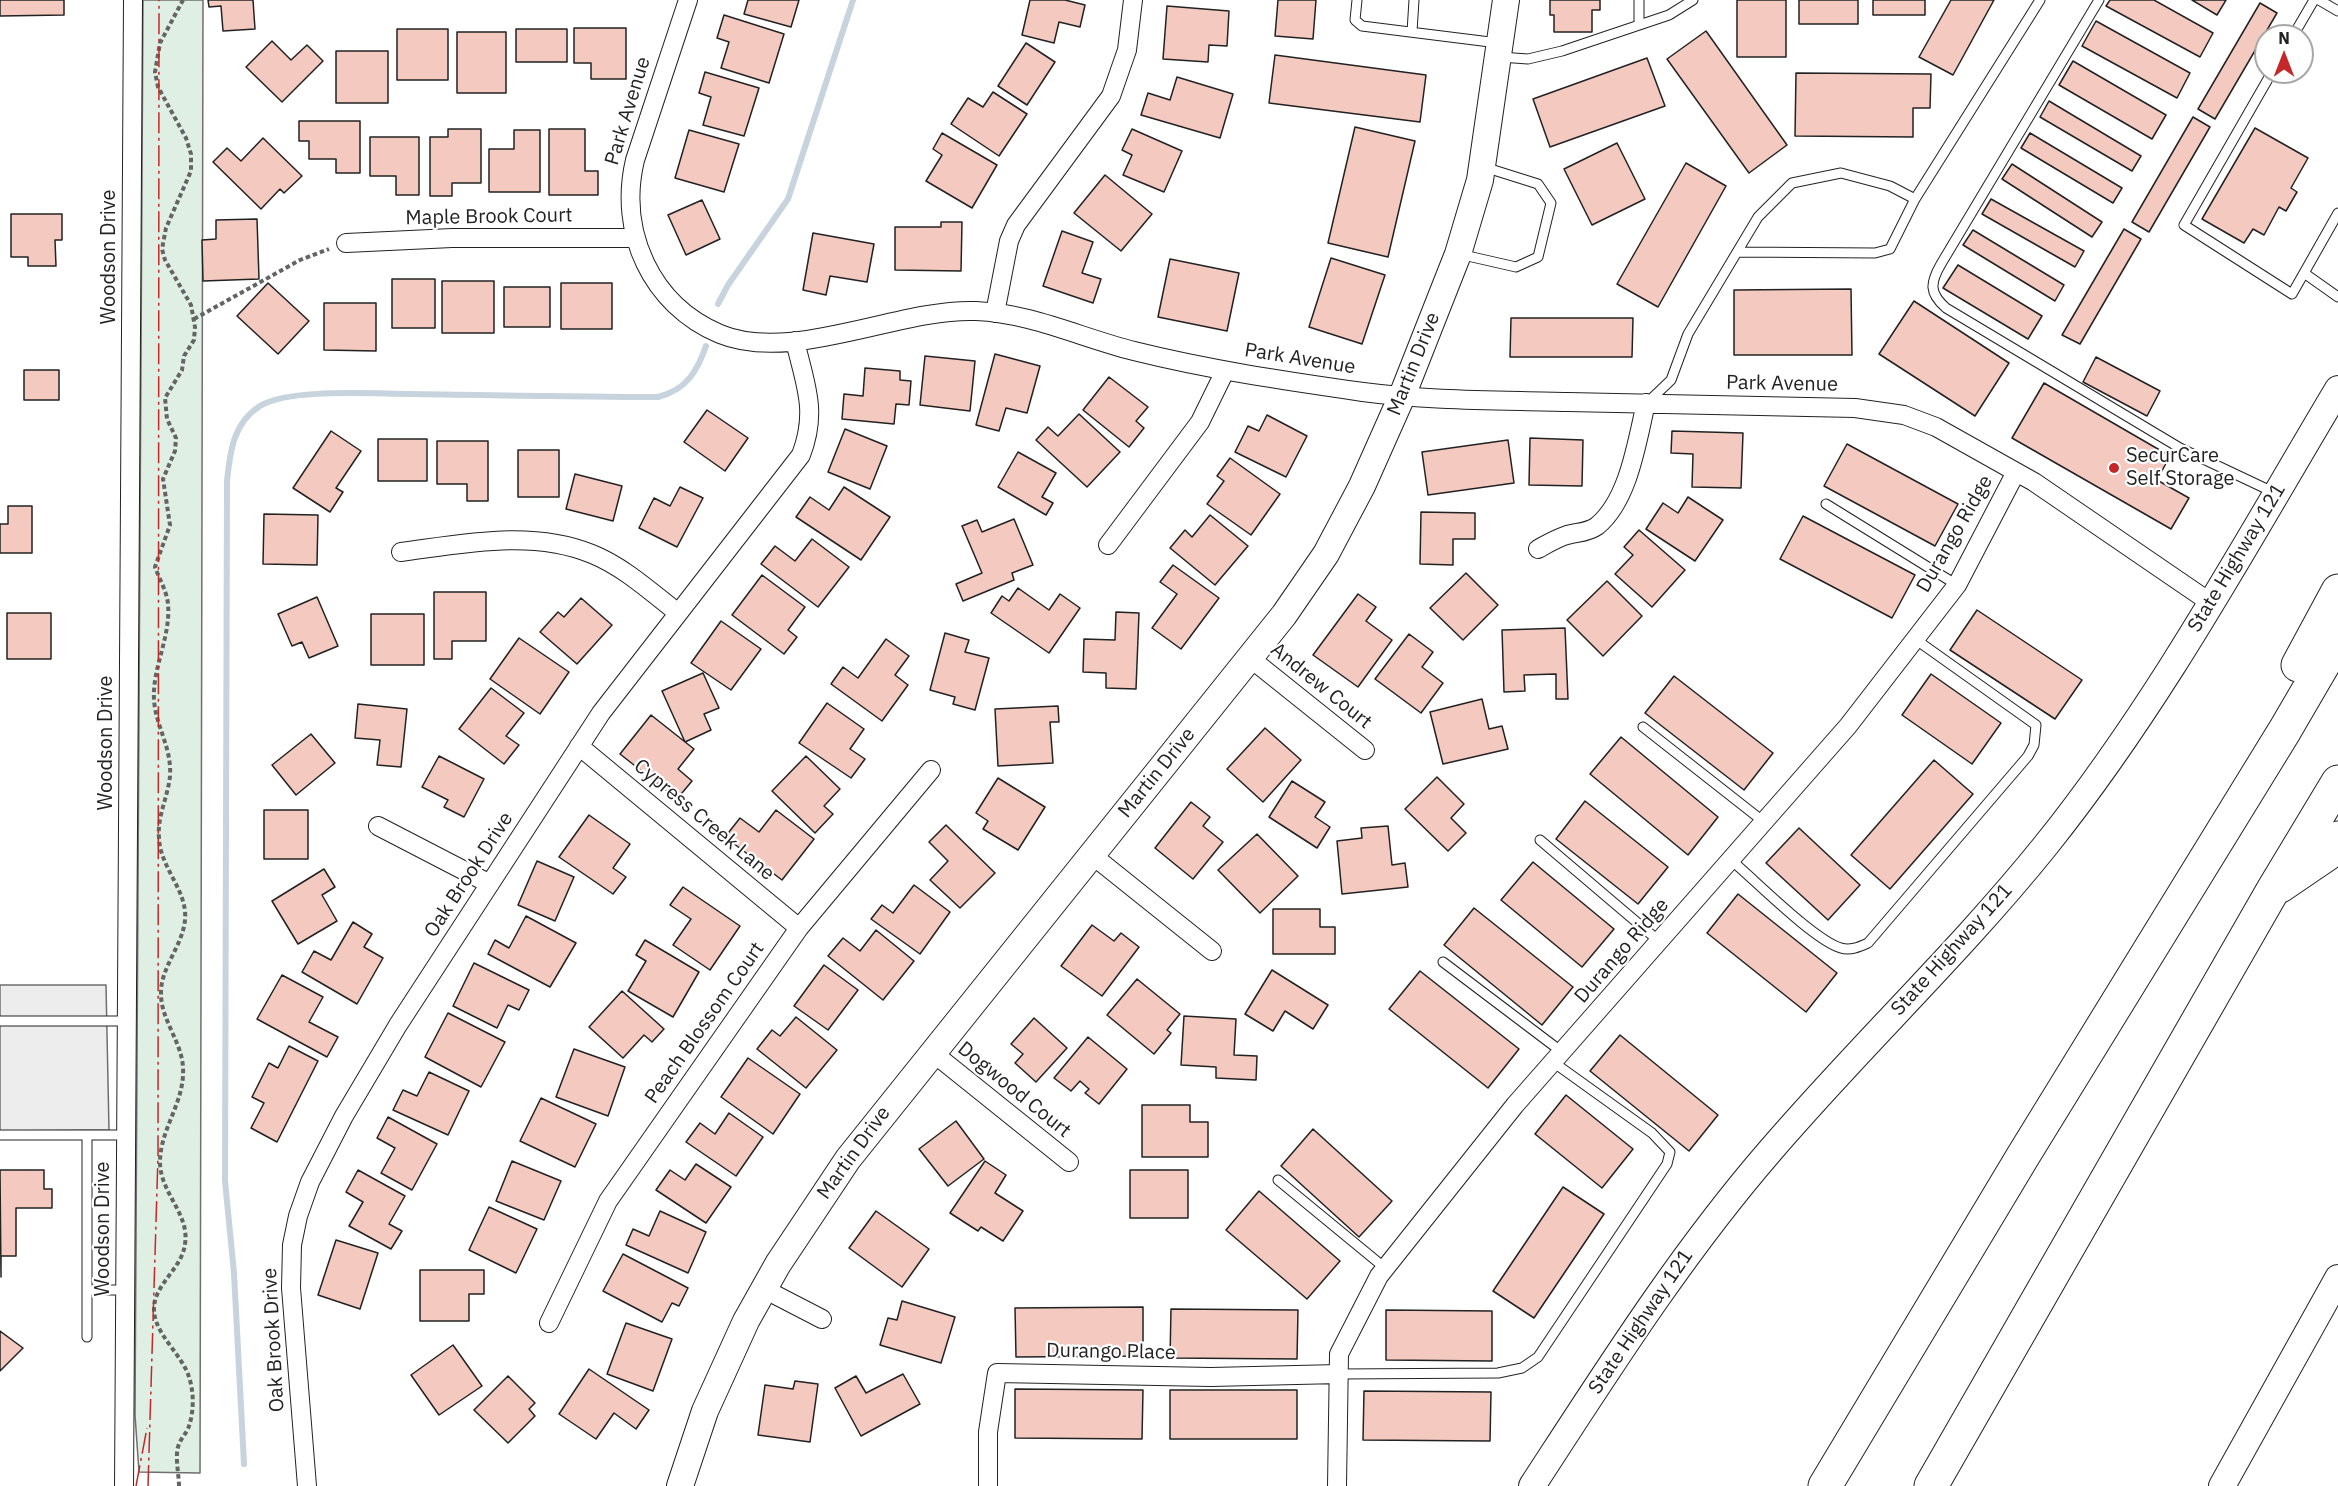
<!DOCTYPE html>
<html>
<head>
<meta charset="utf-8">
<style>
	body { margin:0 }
	#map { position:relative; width:2338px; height:1486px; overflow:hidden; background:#fff; font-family:"IBM Plex Sans",sans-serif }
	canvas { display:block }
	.north { position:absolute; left:2254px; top:24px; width:60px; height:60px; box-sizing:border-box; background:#fff; border:2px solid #a7a7a7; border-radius:50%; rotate:0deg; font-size:16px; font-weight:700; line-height:24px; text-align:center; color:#222 }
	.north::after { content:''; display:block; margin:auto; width:21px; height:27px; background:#c62828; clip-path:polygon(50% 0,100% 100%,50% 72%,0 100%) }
</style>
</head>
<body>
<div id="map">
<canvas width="2338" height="1486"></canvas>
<div class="north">N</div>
</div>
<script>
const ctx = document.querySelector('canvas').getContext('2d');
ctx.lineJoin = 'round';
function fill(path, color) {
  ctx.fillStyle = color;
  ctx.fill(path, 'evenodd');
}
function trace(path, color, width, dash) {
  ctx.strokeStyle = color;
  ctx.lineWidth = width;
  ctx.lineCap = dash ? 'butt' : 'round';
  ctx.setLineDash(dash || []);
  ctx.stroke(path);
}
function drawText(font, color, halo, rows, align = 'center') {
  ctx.font = font + ' "IBM Plex Sans",sans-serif';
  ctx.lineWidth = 4.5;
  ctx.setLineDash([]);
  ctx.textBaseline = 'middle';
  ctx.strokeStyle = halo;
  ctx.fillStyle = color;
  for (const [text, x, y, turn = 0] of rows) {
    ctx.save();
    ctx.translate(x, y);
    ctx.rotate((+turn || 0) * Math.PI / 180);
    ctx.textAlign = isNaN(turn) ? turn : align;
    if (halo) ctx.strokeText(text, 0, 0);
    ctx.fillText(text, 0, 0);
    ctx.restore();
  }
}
const green = new Path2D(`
	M143,0h60l-3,1473 -61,-1 -4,-57z`);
const parking = new Path2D(`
	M0,985h106l3,145 -109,1z`);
const stream = new Path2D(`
	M718,304l10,-19 60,-86 65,-199
	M244,1464l-10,-191 -9,-92 2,-700c3,-29 6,-58 33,-75 29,-18 113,-12 148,-12 84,1 167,3 250,3 28,-7 39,-25 48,-51`);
const building = new Path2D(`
	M0,0h64v15l-64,1z
	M208,0h45l2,29 -32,2 -2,-25 -12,1z
	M748,0h51l-8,27 -47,-13z
	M1030,0h35l20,5 -5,22 -21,-5 -5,21 -32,-8z
	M1278,0h38l-3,39 -38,-3z
	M1550,0h50v10h-8v22h-38v-17h-4z
	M1737,0h49v57h-49z
	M1799,0h59v24h-59z
	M1873,0h52v15h-52z
	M1951,0h43l-41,75 -34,-18z
	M2110,0h44l59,33 -13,24 -94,-51z
	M2192,0h34l-9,15z
	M2260,3l17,10 -62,106 -17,-10z
	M1167,6l62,5 -2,35 -18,-1 -1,17 -45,-3z
	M724,15l60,19 -15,49 -48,-15 8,-26 -12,-4z
	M2096,21l94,52 -13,25 -95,-52z
	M574,28h52v51h-35v-16h-17z
	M397,29h51v51h-51z
	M516,29h51v33h-51z
	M1706,31l81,114 -38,28 -82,-114z
	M457,32h49v61h-49z
	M272,41l19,19 16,-15 16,16 -41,41 -36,-35z
	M1026,43l29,19 -28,43 -29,-19z
	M336,51h52v52h-52z
	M1275,55l151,20 -6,47 -151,-19z
	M1647,58l18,48 -115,41 -17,-48z
	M2073,61l93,54 -14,24 -93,-54z
	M705,72l54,16 -15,48 -41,-11 8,-28 -12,-4z
	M1796,73l135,1 -1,34h-17v29l-118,-1z
	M1177,77l56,17 -13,44 -79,-23 7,-22 22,7z
	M993,92l34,22 -28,42 -48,-32 17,-26 15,9z
	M2049,101l92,55 -9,15 -92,-54z
	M2193,117l17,10 -61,105 -17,-10z
	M299,121h61v52h-24v-14h-27v-18h-10z
	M1355,127l60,14 -27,116 -60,-14z
	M2255,128l53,30 -17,30 6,4 -11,19 -7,-4 -15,28 -11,-6 -9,14 -42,-24z
	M448,129h33v54h-29v13h-22v-59h18z
	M549,129h36v42h13v24h-49z
	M1132,129l50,22 -18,41 -41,-17 9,-20 -10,-5z
	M514,130h26v62h-51v-43h25z
	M689,130l50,14 -15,48 -49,-14z
	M942,133l55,32 -25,43 -46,-27 16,-26 -9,-6z
	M2030,133l92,55 -9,15 -92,-55z
	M370,137h49v58h-23v-19h-26z
	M263,138l39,38 -18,17 -4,-4 -19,20 -48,-47 14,-14 14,13z
	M1617,143l28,56 -53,26 -28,-56z
	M1686,163l40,23 -68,121 -41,-23z
	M2012,164l90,58 -10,15 -90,-58z
	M1105,175l47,39 -31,37 -47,-38z
	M1991,199l93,52 -9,16 -93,-53z
	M702,200l18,39 -34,16 -18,-40z
	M11,214h51v26h-7l1,26h-28v-9h-17z
	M257,219l2,60 -56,2 -1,-41 14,-1v-19z
	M941,222h21l-1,49 -66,-1v-43h46z
	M2124,229l17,10 -61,105 -18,-9z
	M1973,230l91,55 -9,16 -92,-56z
	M1062,231l31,11 -11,31 19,6 -8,24 -50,-17z
	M813,233l61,11 -7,38 -37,-6 -4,19 -23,-5z
	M1331,258l54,17 -23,69 -53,-17z
	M1170,259l69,14 -12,58 -69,-14z
	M1958,265l84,51 -14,23 -85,-51z
	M392,279h43v49h-43z
	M442,281h52v52h-52z
	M268,283l41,38 -31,33 -41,-38z
	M561,283h51v46h-51z
	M504,287h46v40h-46z
	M1851,289l1,66h-118v-65z
	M1914,301l95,62 -34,53 -96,-62z
	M324,303h52v48l-52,-1z
	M1511,318h122l-1,39h-122z
	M995,354l45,12 -13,47 -21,-5 -7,23 -23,-6z
	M925,356l50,5 -5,50 -50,-6z
	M2096,357l64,34 -13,25 -64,-34z
	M865,368l35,3v9l11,1 -2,24 -13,-1 -2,20 -52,-5 2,-25 19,2z
	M24,370h35v30h-35z
	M1109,377l39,30 -12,14 8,7 -15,19 -46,-37z
	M2044,383l126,73 -13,24 32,18 -18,31 -159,-91z
	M707,410l41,28 -23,33 -41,-29z
	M1079,414l41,38 -33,35 -51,-47 12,-13 10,9z
	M1267,415l40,21 -21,41 -51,-25 13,-26 11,5z
	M845,429l42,17 -17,43 -42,-17z
	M331,431l30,20 -25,37 7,4 -13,20 -37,-24z
	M1672,431l71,2 -2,55 -49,-1 1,-33 -22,-1z
	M1530,438l53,2 -1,46 -53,-1z
	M378,439h49v42h-49z
	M1508,440l6,43 -86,12 -6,-43z
	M437,441h51v60h-21v-17h-30z
	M1847,444l111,60 -23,42 -111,-60z
	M518,450h41v47h-41z
	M1018,452l38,21 -14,24 11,6 -7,12 -48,-28z
	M1230,458l50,36 -29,41 -44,-31 17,-23 -7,-5z
	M575,474l47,12 -9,35 -47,-12z
	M680,487l23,11 -26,49 -38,-19 15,-30 16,8z
	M844,487l46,30 -29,43 -65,-43 14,-20 19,13z
	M1688,497l35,23 -28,41 -49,-32 17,-26 15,10z
	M8,506h24v47h-32v-29h8z
	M1421,512l54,1v26h-22v26l-33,-1z
	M264,514l54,1 -1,50 -54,-1z
	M1210,515l38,31 -33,39 -45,-37 15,-18 7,7z
	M1803,516l112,59 -23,43 -112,-59z
	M1014,519l19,46 -21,8 2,7 -51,21 -7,-17 26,-11 -20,-47 15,-6 5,12z
	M1639,530l46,40 -33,37 -37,-33 18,-19 -9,-8z
	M812,539l37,28 -31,40 -57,-43 14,-18 20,15z
	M1173,565l46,33 -38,51 -29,-21 25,-34 -17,-12z
	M1466,573l32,32 -35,35 -33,-32z
	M762,575l43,32 -17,23 9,7 -13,17 -52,-39z
	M1607,581l35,35 -39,40 -36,-36z
	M1018,588l31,22 11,-16 20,14 -31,45 -58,-40 11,-17 7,5z
	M434,592h52v49h-34v18h-18z
	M1358,594l18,13 -10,14 26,19 -34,47 -45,-32z
	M317,597l21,49 -29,12 -7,-16 -10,4 -14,-32z
	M581,598l31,27 -35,39 -37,-32 18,-20 6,5z
	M1977,610l105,70 -27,39 -105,-69z
	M1116,612l23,1 -3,76 -30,-1v-15l-23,-1 1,-33 31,1z
	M7,613h44v46h-44z
	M371,614h53v51h-53z
	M721,621l40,28 -30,41 -40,-27z
	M1565,628l3,71h-12v-25l-32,1 1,16 -21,1 -2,-62z
	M945,633l24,7 -4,12 24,6 -14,52 -22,-6 2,-7 -25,-7z
	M1409,634l24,18 -11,15 21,16 -22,30 -46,-34z
	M519,638l50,34 -29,42 -50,-35z
	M886,639l23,17 -14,19 13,10 -26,36 -51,-37 12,-17 15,11z
	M703,673l16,35 -15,6 7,16 -26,12 -23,-51z
	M1931,674l70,49 -29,41 -70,-49z
	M1674,676l99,77 -29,37 -99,-77z
	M491,688l33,25 -18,23 13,9 -15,19 -45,-35z
	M1482,699l7,30 13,-3 6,23 -65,15 -13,-52z
	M827,703l37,26 -14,20 15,10 -14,19 -52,-35z
	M358,704l49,5 -6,58 -24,-2 3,-25 -25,-2z
	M1058,706l1,16h-9l3,41 -55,3 -3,-57z
	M651,715l43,34 -16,20 14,12 -15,18 -57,-45z
	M1265,728l36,32 -38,42 -36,-33z
	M311,734l24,29 -39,32 -24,-30z
	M1621,737l97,80 -30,38 -98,-81z
	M439,756l45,23 -20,38 -20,-10 4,-7 -26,-13z
	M806,756l34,33 -16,17 9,8 -18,19 -43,-42z
	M1934,760l39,34 -83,95 -39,-34z
	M1437,777l27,27 -13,14 15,15 -18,18 -43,-42z
	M998,778l47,29 -27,43 -35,-21 5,-8 -12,-8z
	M1292,781l33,21 -10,15 15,10 -13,21 -48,-31z
	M1585,801l83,66 -30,37 -82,-65z
	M1191,802l19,15 -7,9 20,16 -30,37 -38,-31z
	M264,810h44v49h-44z
	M776,810l38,29 -32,41 -57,-43 15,-19 19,14z
	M589,815l41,29 -17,24 13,9 -13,17 -54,-37z
	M946,825l49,48 -35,35 -30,-28 18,-19 -19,-19z
	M1388,826l4,39 13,-2 3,24 -66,7 -5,-53 25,-3 -1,-10z
	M1799,828l61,57 -32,35 -62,-57z
	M1257,834l41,42 -38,37 -42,-43z
	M537,861l37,16 -19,44 -37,-16z
	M1533,862l81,67 -32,38 -81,-67z
	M324,869l11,18 -13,8 15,26 -39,23 -26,-43z
	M914,885l36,27 -30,42 -49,-35 11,-14 11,8z
	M683,887l57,39 -30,44 -37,-25 18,-26 -21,-14z
	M1738,894l99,79 -31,39 -99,-79z
	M1474,908l99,79 -31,38 -98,-80z
	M1273,909h47v18h15v27h-62z
	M526,916l50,27 -26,44 -62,-33 7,-14 14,8z
	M353,922l19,12 -8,13 19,11 -26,46 -55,-32 12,-21 17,9z
	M1092,925l22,16 7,-8 18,14 -37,49 -41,-30z
	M876,930l38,31 -31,39 -55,-44 15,-18 17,13z
	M645,940l54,32 -26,45 -45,-26 18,-30 -10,-6z
	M474,963l55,27 -10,20 -11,-5 -11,23 -44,-22z
	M824,965l34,25 -30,40 -34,-24z
	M1272,970l56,35 -15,24 -28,-18 -12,20 -28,-17z
	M1420,971l99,78 -31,39 -99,-79z
	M282,975l41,22 -14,25 29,15 -11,20 -70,-38z
	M1137,979l43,35 -13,16 4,3 -17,21 -47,-39z
	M622,991l42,38 -12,13 -8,-7 -21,23 -34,-31z
	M448,1013l57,29 -24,45 -56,-30z
	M1184,1016l52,3 -2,36 23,1 -1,24 -40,-2v-11l-35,-2z
	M796,1017l41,33 -31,38 -49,-39 15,-19 8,6z
	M1034,1018l33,30 -31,34 -21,-19 8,-9 -12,-10z
	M1620,1035l98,80 -29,36 -99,-80z
	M1088,1037l39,32 -28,35 -14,-11 4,-4 -9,-8 -9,10 -17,-13z
	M289,1046l29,15 -41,81 -26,-14 13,-25 -12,-6 17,-34 9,5z
	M574,1049l51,18 -17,49 -52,-19z
	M748,1058l52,36 -27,40 -52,-37z
	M429,1072l40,19 -21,44 -55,-25 10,-20 14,6z
	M1566,1095l67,54 -31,39 -67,-54z
	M541,1098l55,26 -21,43 -55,-26z
	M1142,1105h48v17h18v35h-66z
	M729,1113l34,24 -27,39 -50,-34 14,-19 15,11z
	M388,1117l49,27 -25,46 -31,-17 14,-25 -18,-10z
	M956,1121l28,38 -36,27 -29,-37z
	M1313,1129l79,72 -33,36 -78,-71z
	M512,1161l49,20 -17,39 -48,-19z
	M985,1161l21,14 -11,18 28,18 -20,30 -22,-14 -3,4 -28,-18z
	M696,1164l35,23 -25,36 -50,-33 14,-20 15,10z
	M0,1170h44v19h8v19h-36v48h-15v21z
	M358,1170l47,26 -16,28 13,7 -11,18 -42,-23 14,-24 -17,-10z
	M1130,1170h58v48h-58z
	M1563,1187l41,27 -70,104 -41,-27z
	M1259,1191l81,70 -33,38 -81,-69z
	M489,1207l48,22 -21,44 -47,-23z
	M660,1211l46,21 -18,41 -62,-28 7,-16 16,7z
	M876,1211l53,38 -27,38 -53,-39z
	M336,1240l42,13 -18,56 -42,-14z
	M623,1254l65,34 -9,18 -7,-3 -10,19 -59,-31z
	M420,1270h64v24h-15v27h-49z
	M902,1301l53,16 -14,46 -61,-18 8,-27 9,2z
	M1143,1307v49l-127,1 -1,-49z
	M1171,1309l127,1 -1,49 -127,-1z
	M1386,1310l106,1v50l-106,-1z
	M626,1323l46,16 -19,52 -46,-17z
	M0,1331l23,17 -23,23z
	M453,1345l29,41 -43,29 -28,-40z
	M589,1369l60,41 -13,19 -22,-16 -18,26 -37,-25z
	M903,1374l17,30 -59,32 -26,-48 21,-12 10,17z
	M508,1376l27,27 -6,6 6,7 -27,27 -34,-33z
	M795,1381l23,3 -8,58 -52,-7 7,-50 28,4z
	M1015,1389l128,1 -1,49 -127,-1z
	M1170,1390h127v49h-127z
	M1364,1391l127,1 -1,49 -127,-1z`);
const path = new Path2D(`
	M194,319l106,-59 29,-11
	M179,1486c0,-11 -4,-28 -1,-39 2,-8 9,-14 11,-21 5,-15 5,-34 0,-49 -7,-23 -35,-43 -35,-68 0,-25 28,-40 31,-65 5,-30 -25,-51 -25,-82 0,-33 25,-60 23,-94 -1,-26 -22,-48 -22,-74 -1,-29 27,-53 24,-83 -3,-26 -25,-46 -26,-73 -2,-22 9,-41 11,-62 2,-28 -14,-49 -16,-76 -2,-32 17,-63 14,-96 -1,-12 -9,-26 -13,-37l15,-42 -7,-46 12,-28 1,-13 -9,-19 -2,-21 17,-28 2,-14 10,-16 1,-13 -4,-22 -26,-45 -3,-11 4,-21 25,-57v-17l-5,-16 -28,-51 -3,-15 5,-29 23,-43`);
const lane = new Path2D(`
	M1357,0l-2,20 7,6 136,17
	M1639,0v24
	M2099,0l-158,264c-11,19 -12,29 5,44l234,140 93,44
	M2319,0l19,11
	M1412,32l2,-32
	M2293,36l21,-36
	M1500,57l28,2 34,-8 107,-36 24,-15
	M2272,72l-88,153 108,69 12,-21 34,24
	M1737,252l138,1 15,-4 25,-50
	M1459,254l57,13 22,-10 13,-54 -13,-19 -54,-17
	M2304,273l34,-60
	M1648,402l23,-22 17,-46 70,-117 34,-34 49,-10 49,13 25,13 125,-199
	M1826,504l131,81
	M1643,727l121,95
	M1540,840l120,102
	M1731,860c25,21 83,80 110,88 9,3 18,-1 27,-5l160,-187 6,-11 2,-20 -121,-86
	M1443,962l119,90
	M0,1021h127
	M0,1135h87v202
	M87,1135h39
	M1278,1180l107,88
	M89,1290h36
	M1339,1374l159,-1 24,-5 16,-11 129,-193 3,-12 -18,-19 -99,-71`);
const street = new Path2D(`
	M688,0l-53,160c-17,72 16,145 85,174 72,30 179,-26 256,-23 54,2 106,27 158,40 76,19 152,30 229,41 68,9 137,8 205,10 95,2 191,4 287,6l49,7 32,12 98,55 177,121
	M346,243l106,-5h182
	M995,313l14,-72 7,-16 95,-129 16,-46 6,-50
	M1108,545l92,-123 25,-51
	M1538,549c9,-5 19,-11 29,-14 11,-3 20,-2 30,-9 32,-26 40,-85 49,-123
	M401,552c61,-8 131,-23 191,2 32,13 59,38 86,59
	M1250,658l115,92
	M579,746l220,182
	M378,826l112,58
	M1092,855l120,96
	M932,1052l137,110
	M764,1289l58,30
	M549,1323l59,-122 191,-273 132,-158
	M124,1486l9,-1486
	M307,1486l-16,-198 1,-43 6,-29 12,-34 34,-66 54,-91 203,-312 200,-258c17,-44 4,-71 -6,-114
	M988,1486v-54l9,-59 214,4 128,-3
	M1337,1486l2,-132 40,-78 136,-171 333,-379 109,-141 59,-113`);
const secondary = new Path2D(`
	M680,1486l25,-75 41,-90 32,-57 70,-105 436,-544 42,-61 36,-68 40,-90 56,-142 22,-74 26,-180
	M1532,1486c75,-115 148,-231 238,-335 89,-104 190,-199 276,-306 113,-141 200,-302 292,-456
	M2222,1486l116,-208`);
const highway = new Path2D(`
	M2298,665l40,-74
	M2280,886l47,-32 11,-16
	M1825,1486l198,-330 262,-426 53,-91
	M1931,1486l342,-596 65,-108`);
const power = new Path2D(`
	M136,1486l11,-58
	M148,1486l10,-330 1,-1156`);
const markers = [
	[2114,468,6,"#c62828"]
];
const streetNames = [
	["Park Avenue",628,111,-73],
	["Maple Brook Court",489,217,-1],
	["Woodson Drive",109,257,-90],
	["Park Avenue",1300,359,9],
	["Martin Drive",1414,364,-68],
	["Park Avenue",1782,384,1],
	["Durango Ridge",1955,534,-60],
	["State Highway 121",2237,558,-59],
	["Andrew Court",1321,686,39],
	["Woodson Drive",106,743,-90],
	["Martin Drive",1157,773,-51],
	["Cypress Creek Lane",704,820,40],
	["Oak Brook Drive",469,875,-57],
	["State Highway 121",1952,950,-48],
	["Durango Ridge",1622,951,-49],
	["Peach Blossom Court",705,1023,-55],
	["Dogwood Court",1014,1090,39],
	["Martin Drive",854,1153,-54],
	["Woodson Drive",103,1229,-90],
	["State Highway 121",1641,1322,-56],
	["Oak Brook Drive",274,1340,-93],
	["Durango Place",1111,1352,1]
];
const poiNames = [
	["SecurCare",2126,456],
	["Self Storage",2126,479]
];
fill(green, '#e0efe3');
trace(green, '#6f6f6f', 1.5);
fill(parking, '#ededed');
trace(parking, '#6f6f6f', 1.5);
trace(stream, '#c7d3dd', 6);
fill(building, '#f3c9c0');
trace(building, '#222', 1.5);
trace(lane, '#222', 11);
trace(street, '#222', 20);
trace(secondary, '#222', 28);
trace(highway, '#222', 35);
trace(path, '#646464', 4, [4.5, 3]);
trace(lane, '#fff', 9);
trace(street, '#fff', 18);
trace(secondary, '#fff', 26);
trace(highway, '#fff', 33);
trace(power, '#c62828', 1.5, [21, 4.5, 3, 4.5]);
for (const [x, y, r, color] of markers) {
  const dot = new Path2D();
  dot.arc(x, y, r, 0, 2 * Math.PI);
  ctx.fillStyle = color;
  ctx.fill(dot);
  trace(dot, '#fff', 2);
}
drawText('20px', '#222', '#fff', streetNames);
drawText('20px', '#222', '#fff', poiNames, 'left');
</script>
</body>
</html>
